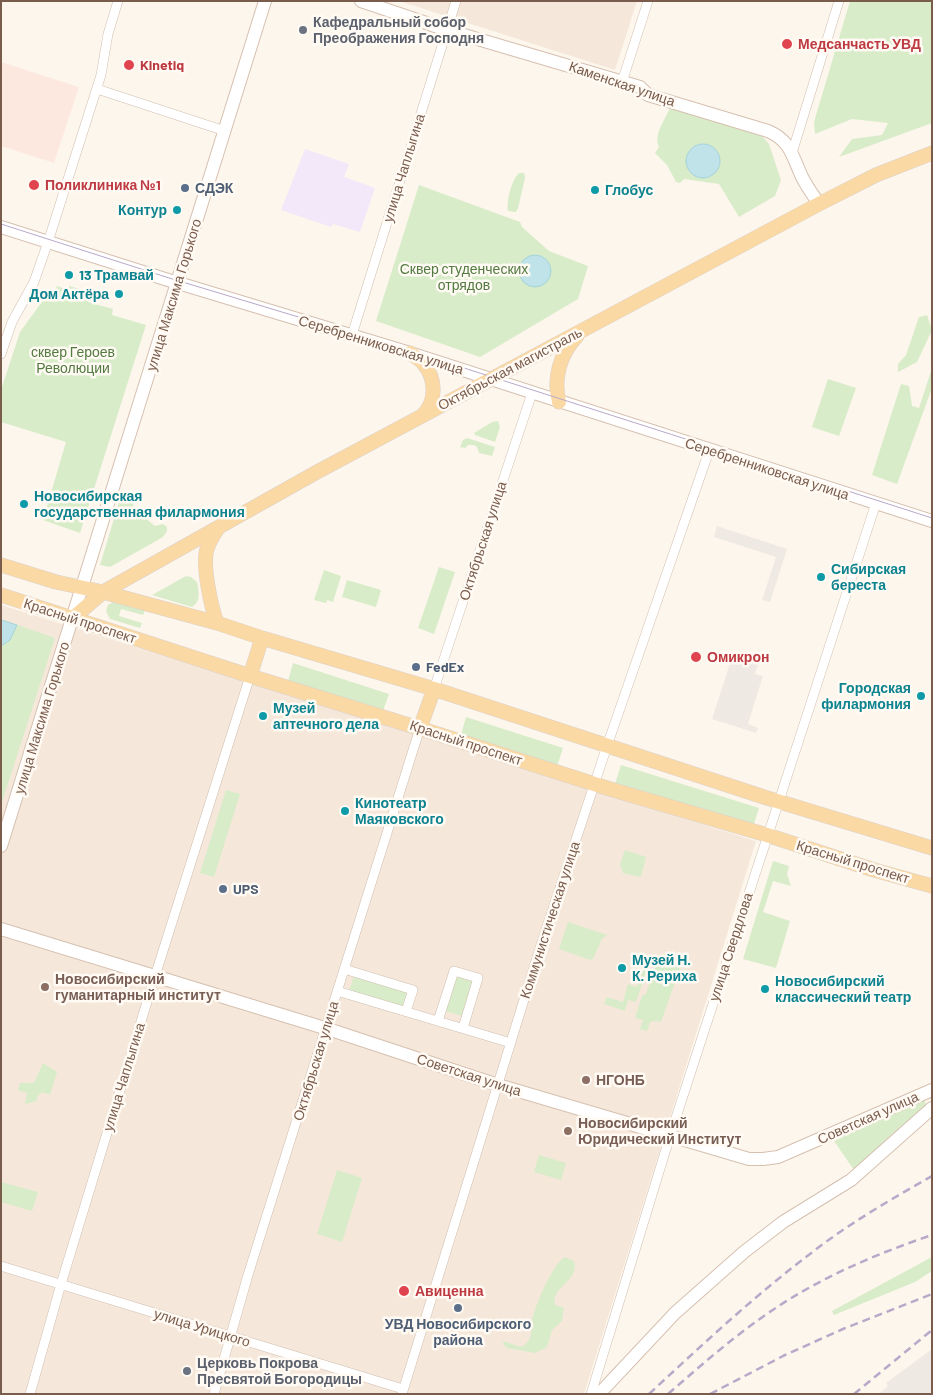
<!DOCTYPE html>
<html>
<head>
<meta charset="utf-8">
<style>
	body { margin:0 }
	#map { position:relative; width:933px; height:1395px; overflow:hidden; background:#fdf6ec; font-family:Barlow,sans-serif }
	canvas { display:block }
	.frame { position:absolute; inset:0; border:2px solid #7a5c4d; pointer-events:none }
</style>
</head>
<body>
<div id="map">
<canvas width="933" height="1395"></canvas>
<div class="frame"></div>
</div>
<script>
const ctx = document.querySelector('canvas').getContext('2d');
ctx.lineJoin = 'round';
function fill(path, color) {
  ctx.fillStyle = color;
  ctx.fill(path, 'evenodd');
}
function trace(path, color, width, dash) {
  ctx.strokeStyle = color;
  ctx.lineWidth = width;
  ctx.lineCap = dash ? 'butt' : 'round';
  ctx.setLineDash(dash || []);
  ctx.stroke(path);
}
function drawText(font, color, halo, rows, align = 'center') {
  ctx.font = font + ' Barlow,sans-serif';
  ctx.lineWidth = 5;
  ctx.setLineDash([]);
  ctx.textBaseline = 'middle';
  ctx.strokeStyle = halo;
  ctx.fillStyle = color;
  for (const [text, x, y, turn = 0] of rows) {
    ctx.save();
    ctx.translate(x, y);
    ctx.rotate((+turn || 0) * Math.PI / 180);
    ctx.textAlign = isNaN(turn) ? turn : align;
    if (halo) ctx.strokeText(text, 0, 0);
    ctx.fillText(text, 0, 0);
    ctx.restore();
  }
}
const residential = new Path2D(`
	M399,1h238l-22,69z
	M1,605l755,236 -172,553h-583z`);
const commercial = new Path2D(`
	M1,62l78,25 -25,76 -53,-17z`);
const industrial = new Path2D(`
	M717,526l70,23 -17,53 -8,-2 14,-43 -62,-20z
	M733,654l26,8 -4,12 8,2 -15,48 10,4 -2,5 -44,-14z
	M932,1349v45h-53l9,-8 -2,-3z`);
const education = new Path2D(`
	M305,149l44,15 -5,13 31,11 -15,44 -27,-8 -2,3 -50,-17z`);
const green = new Path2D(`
	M850,1h82v122l-93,34 13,-18 30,-4 6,-12 -36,-4 -37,15 -1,-12z
	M670,108l85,20 14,16 12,36 -6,16 -36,21 -20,-33 -35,-5 -4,4 -4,-1 -9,-17 -12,-12 4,-6c-6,-12 6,-27 11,-39zM697,145l15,31c-9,3 -15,2 -22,-4l-1,-21z
	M519,173h5l1,5 -7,30 -2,4 -8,-1c-2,-10 4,-32 11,-38z
	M419,185l101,37 2,5 27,24 39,15 -10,33 -98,58 -104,-36z
	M57,286l11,4 1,-4 22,6 -3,10 25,7 -1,6 34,10 -66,208 -37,-13 23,-78 -65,-20v-32l19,-58 29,-40 5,1z
	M927,315l5,15 -15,32 -19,10v-8l8,-9 13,-38z
	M932,368v20l-35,96 -25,-9 29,-91 8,2 3,20 7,2z
	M828,379l28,9 -17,48 -27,-9z
	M498,421l2,6 -5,15 -20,-7 -1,-2 18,-11z
	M467,438l28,9 -3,9 -13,-3 -2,-6 -3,-2h-6l-3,3 -5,-1 3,-7z
	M122,492l12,7 -1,9 22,18 8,-2 4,3v4l-4,6 -53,30 -10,-2z
	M439,567l16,5 -21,62 -16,-6z
	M324,570l17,6 -8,26 -6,-2 -1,3 -12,-3z
	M186,576l5,1 6,5c2,9 4,20 -5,25l-40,-12z
	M347,580l34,10 -5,17 -34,-10z
	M113,602l32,8 -2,5 -22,-6 -2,7 23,7 -2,5 -30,-9 -4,-8 2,-6z
	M1,619l54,19 -54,167z
	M293,663l96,31 -6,17 -95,-30z
	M466,717l97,31 -6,18 -96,-31z
	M621,765l138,43 -6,19 -138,-43z
	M226,790l14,4 -26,83 -14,-4z
	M625,850l21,7 -5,19 -2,1 -16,-4 -3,-9z
	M773,861l16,5 -2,8 4,12 -18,-5 -10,31 27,9 -14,47 -33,-9z
	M568,922l39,13 -5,4 -9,20 -3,1 -31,-11z
	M647,957l4,1 -15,44 -8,-2 -3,11 -21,-7 3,-7 16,5 5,-18 9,3z
	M657,961l23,7 -19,54 -6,-1 -5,1 -3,9 -7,-2 3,-9 -8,-2 7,-22 4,-2z
	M454,971l24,7 -12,39 -24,-7z
	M354,976l54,16 -4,15 -55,-16z
	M43,1063l14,9 -7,23 -8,-3 -5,5v4l-12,3 2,-11 -9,-3 2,-7h14z
	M923,1099l4,6 -73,65 -20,-29z
	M539,1155l27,8 -5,17 -27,-8z
	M337,1170l25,8 -20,64 -25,-8z
	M1,1182l37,10 -6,19 -31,-9z
	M565,1257l9,4c6,20 -23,25 -19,44l9,3 -2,13 -10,9 -5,17 -12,6 -28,-5 -3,-3 -1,-4 18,6c4,-2 6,-4 8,-8 4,-6 1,-13 3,-19 3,-14 21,-57 33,-63z
	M932,1257v14l-17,11 -81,33 -2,-4z`);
const water = new Path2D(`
	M686 161a17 17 0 1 1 34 0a17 17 0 1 1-34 0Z
	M519 271a16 16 0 1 1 32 0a16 16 0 1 1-32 0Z
	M1,620l16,5 -7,15 -9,6z`);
const street = new Path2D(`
	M622,82l26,-81
	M97,89l128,42
	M792,153l47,-152
	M352,335l104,-334
	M1,354l11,-32 22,-40 14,-40 53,-167 7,-41 10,-33
	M434,689l98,-296
	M344,969l69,21 -7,21
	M337,991l174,52
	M438,1021l16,-50 24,7 -15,50
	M1,1266l402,123
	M30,1394l31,-110 89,-292 100,-316
	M214,1394l34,-119 172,-547
	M402,1394l138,-446 67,-202 102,-295
	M591,1394l79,-258 206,-633`);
const secondary = new Path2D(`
	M361,1l86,29 193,57 8,8 120,36c23,10 24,25 34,46 5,10 11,18 17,27
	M1,227l164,52 245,74 522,168
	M1,846l264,-845
	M1,929l330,101 167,55 251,74h14l15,-2 154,-67
	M599,1394l76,-81 69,-61 39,-30 68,-42 81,-72`);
const primary = new Path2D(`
	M410,353c4,3 10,6 13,10 13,15 14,38 0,52
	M559,402c-6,-24 1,-48 18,-66
	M1,565l55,17 47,10 114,31 45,15 172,51 333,109 165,50
	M1,595l249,81 175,54 185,59 157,46 107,35 58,16
	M73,618l30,-26 214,-120 502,-268 57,-29 56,-22
	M217,623c-6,-17 -15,-58 -10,-74 2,-7 7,-15 11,-21
	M250,676l12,-38
	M420,728l14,-39`);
const tram = new Path2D(`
	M1,224l165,53 245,74 521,167`);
const rail = new Path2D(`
	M649,1394c52,-48 104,-97 161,-140 38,-30 80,-54 122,-78
	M668,1394c29,-25 58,-51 89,-73 53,-39 113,-65 175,-86
	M710,1394l73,-38 60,-27 89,-35
	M854,1394l78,-64`);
const markers = [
	[303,30,5,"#6b7280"],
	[787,44,6,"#e0444e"],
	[129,65,6,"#e0444e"],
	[34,185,6,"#e0444e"],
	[185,188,5,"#5c6f8a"],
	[595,190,5,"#0f9aa8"],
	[177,210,5,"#0f9aa8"],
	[69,275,5,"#0f9aa8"],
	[119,294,5,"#0f9aa8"],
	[24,504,5,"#0f9aa8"],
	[821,577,5,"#0f9aa8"],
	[696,657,6,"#e0444e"],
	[416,667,5,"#5c6f8a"],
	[921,696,5,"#0f9aa8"],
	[263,716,5,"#0f9aa8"],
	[345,811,5,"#0f9aa8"],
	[223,889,5,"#5c6f8a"],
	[622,968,5,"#0f9aa8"],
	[45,987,5,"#8d6e63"],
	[765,989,5,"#0f9aa8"],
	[586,1080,5,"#8d6e63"],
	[568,1131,5,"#8d6e63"],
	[404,1291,6,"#e0444e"],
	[458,1308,5,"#5c6f8a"],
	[187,1371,5,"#6b7280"]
];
const worshipNames = [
	["Кафедральный собор",313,22],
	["Преображения Господня",313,38],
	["Церковь Покрова",197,1363],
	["Пресвятой Богородицы",197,1379]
];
const healthNames = [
	["Медсанчасть УВД",798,44],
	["Kinetiq",140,65],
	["Поликлиника №1",45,185],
	["Омикрон",707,657],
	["Авиценна",415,1291]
];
const streetNames = [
	["Каменская улица",622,84,19],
	["улица Чаплыгина",404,168,-73],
	["улица Максима Горького",174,295,-73],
	["Серебренниковская улица",381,345,17],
	["Октябрьская магистраль",510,369,-28],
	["Серебренниковская улица",767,469,18],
	["Октябрьская улица",483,541,-72],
	["Красный проспект",80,621,18],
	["улица Максима Горького",42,718,-73],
	["Красный проспект",466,743,18],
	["Красный проспект",853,862,17],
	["Коммунистическая улица",550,920,-72],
	["улица Свердлова",731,947,-72],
	["Октябрьская улица",316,1061,-73],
	["Советская улица",469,1075,18],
	["улица Чаплыгина",124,1077,-73],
	["Советская улица",868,1118,-24],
	["улица Урицкого",202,1328,17]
];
const serviceNames = [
	["СДЭК",195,188],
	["FedEx",426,667],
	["UPS",233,889],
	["УВД Новосибирского",458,1324,"center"],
	["района",458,1340,"center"]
];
const cultureNames = [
	["Глобус",605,190],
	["Контур",167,210,"right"],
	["13 Трамвай",79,275],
	["Дом Актёра",109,294,"right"],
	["Новосибирская",34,496],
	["государственная филармония",34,512],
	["Сибирская",831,569],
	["береста",831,585],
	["Городская",911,688,"right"],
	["филармония",911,704,"right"],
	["Музей",273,708],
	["аптечного дела",273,724],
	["Кинотеатр",355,803],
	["Маяковского",355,819],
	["Музей Н.",632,960],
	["К. Рериха",632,976],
	["Новосибирский",775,981],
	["классический театр",775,997]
];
const parkNames = [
	["Сквер студенческих",464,269],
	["отрядов",464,285],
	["сквер Героев",73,352],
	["Революции",73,368]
];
const educationNames = [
	["Новосибирский",55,979],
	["гуманитарный институт",55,995],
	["НГОНБ",596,1080],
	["Новосибирский",578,1123],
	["Юридический Институт",578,1139]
];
fill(residential, '#f5e8da');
fill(commercial, '#fde8e0');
fill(industrial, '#efe9e4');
fill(education, '#f3e8fa');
fill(green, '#d8ecc9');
fill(water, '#bfe3e8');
trace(water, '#a5d3da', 1);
trace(street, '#d1beb0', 10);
trace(secondary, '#d6c0b0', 14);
trace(primary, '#dad1cd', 15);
trace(street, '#fff', 9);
trace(secondary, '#fff', 12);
trace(primary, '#fbd9a5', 14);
trace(tram, '#b9a8c9', 1);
trace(rail, '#b9a8c9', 2.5, [8, 5]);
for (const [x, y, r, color] of markers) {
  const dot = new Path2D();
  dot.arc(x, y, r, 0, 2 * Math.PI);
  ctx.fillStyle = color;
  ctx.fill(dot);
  trace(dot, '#fffaf3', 2);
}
drawText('bold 14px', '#5b616d', '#fffaf3', worshipNames, 'left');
drawText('bold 14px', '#be3a42', '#fffaf3', healthNames, 'left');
drawText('14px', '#7a5c4d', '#fffaf3', streetNames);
drawText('bold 14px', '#4e5e75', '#fffaf3', serviceNames, 'left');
drawText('bold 14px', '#0d838f', '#fffaf3', cultureNames, 'left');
drawText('14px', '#537a41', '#fffaf3', parkNames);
drawText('bold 14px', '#785e54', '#fffaf3', educationNames, 'left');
</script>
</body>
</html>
